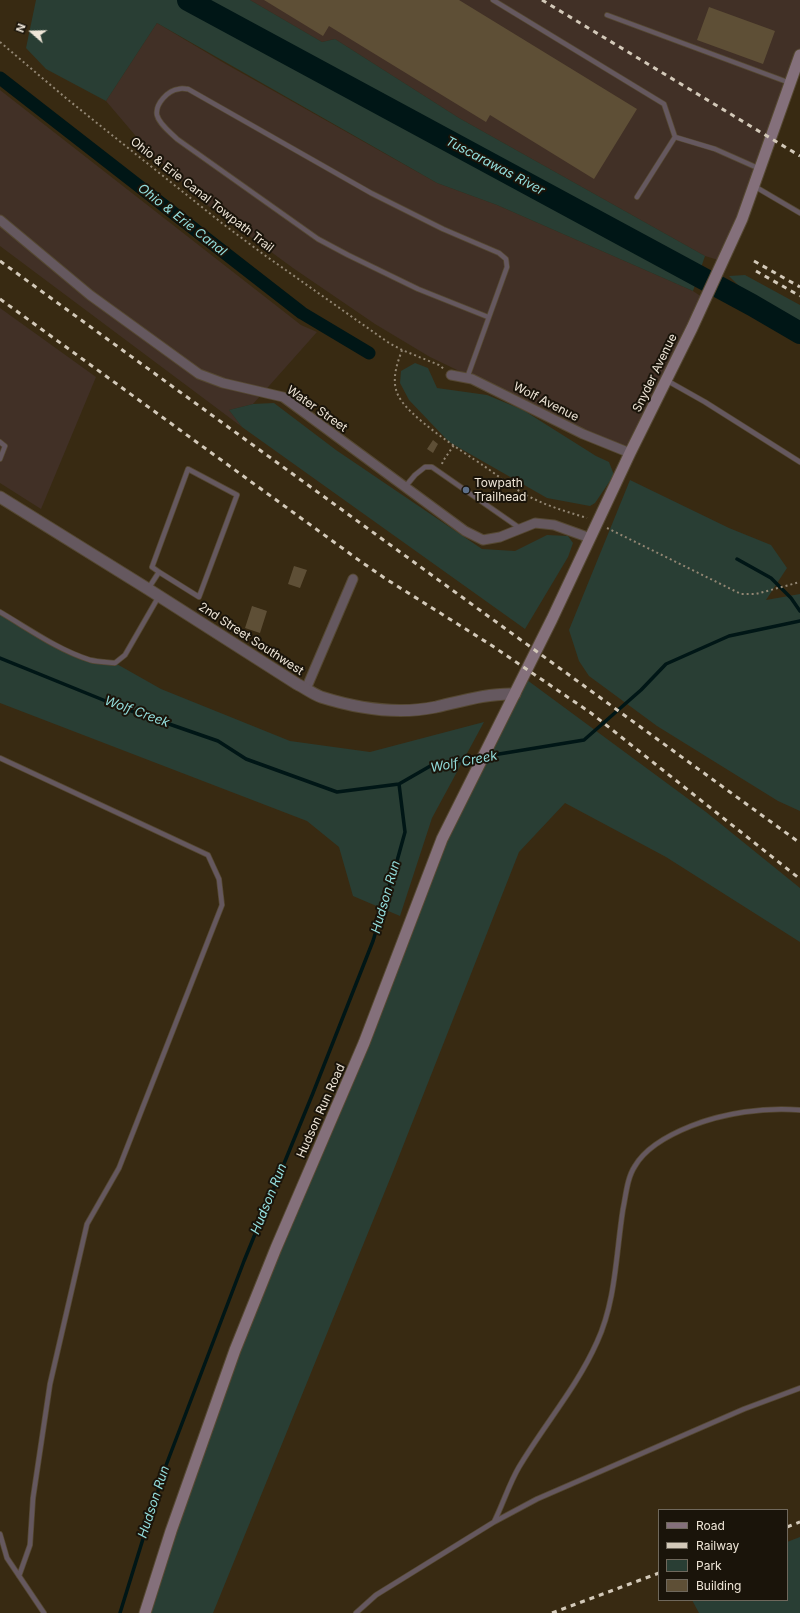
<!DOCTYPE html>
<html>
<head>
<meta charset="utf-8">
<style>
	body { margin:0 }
	#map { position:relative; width:800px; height:1613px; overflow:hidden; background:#382a12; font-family:Inter,sans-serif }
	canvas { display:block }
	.legend { position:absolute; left:658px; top:1509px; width:130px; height:92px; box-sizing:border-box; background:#1a140a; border:1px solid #6f685c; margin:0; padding:5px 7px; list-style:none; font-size:12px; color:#efe6d8 }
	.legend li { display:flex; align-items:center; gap:8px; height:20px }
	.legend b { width:20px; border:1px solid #6f685c }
	.north { position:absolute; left:12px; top:12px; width:40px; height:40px; -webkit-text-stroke:3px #1a140a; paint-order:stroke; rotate:290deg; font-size:11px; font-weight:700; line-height:16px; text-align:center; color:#efe6d8 }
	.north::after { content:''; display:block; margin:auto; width:14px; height:18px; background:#efe6d8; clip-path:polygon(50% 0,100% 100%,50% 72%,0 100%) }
</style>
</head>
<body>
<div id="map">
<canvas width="800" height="1613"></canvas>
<ul class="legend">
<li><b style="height:5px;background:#84707b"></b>Road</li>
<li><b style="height:5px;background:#d3c9b9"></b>Railway</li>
<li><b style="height:11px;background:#293e34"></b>Park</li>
<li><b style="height:11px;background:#5e4f36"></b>Building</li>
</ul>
<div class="north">N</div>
</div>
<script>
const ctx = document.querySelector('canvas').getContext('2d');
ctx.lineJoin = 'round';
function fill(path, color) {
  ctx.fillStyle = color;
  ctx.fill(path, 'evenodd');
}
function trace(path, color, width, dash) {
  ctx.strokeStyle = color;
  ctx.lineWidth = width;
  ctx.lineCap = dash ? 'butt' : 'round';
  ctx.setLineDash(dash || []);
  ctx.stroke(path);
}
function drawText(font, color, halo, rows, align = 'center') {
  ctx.font = font + ' Inter,sans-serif';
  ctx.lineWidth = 4;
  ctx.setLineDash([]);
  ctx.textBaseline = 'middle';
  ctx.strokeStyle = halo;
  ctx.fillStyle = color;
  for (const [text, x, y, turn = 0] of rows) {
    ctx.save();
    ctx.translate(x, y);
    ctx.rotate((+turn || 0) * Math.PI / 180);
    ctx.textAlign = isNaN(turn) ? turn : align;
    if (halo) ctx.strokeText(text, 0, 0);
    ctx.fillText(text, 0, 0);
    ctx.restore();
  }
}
const industrial = new Path2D(`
	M250,0h550v55l-72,208 -23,-7 -246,-138 -124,-79 -13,3z
	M157,23l67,40 213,120 60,22 196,86 12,8 -75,154 -200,-96 -55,-33 -82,-56 -90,-66 -57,-54 -40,-47z
	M0,90l301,235 16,7 -64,72 -24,6 13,17 -242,-181z
	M0,308l96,69 -55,132 -41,-26z`);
const green = new Path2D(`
	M36,0h214l72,42 13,-3 124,79 246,138 -12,35 -196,-86 -60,-22 -280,-160 -51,78 -60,-32 -20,-21z
	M745,275l55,30v17l-58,-33 -13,-13z
	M415,363l13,5 9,20 50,7 36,15 73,46 13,6 5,13 -19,28 -5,3 -43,-8 -98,-56 -40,-42 -9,-17 1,-12z
	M274,403l62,47 146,99 33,2 32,-16 21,1 5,7 -5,14 -43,72 -283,-202 -13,-17 24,-6z
	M630,480l99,48 42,17 16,23 -21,32 34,-6v217l-22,-10 -121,-75 -68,-50 -10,-15 -10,-31z
	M0,612l43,26 37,18 35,7 46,26 129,52 80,11 114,-30 -52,96 -32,98 -47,-20 -14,-49 -32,-26 -307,-118z
	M523,677l183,135 94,76v54l-134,-85 -101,-54 -46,49 -127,322 -179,439h-68l53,-161 235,-588z
	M800,1537v76h-101l-7,-13h95v-58z`);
const stream = new Path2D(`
	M737,559l34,19 20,20 9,13
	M0,658l123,50 95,33 28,18 91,33 62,-8 33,-19 49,-8
	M487,756l97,-16 57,-50 25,-26 63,-28 71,-15
	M120,1613l45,-145 79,-207 69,-168 60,-152 24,-80 8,-29 -6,-48`);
const canal = new Path2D(`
	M0,78l302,235 67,40`);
const river = new Path2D(`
	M188,0l564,305 48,28`);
const building = new Path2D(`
	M264,0h195l178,109 -43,70 -104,-64 -4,7 -157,-96 -6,10z
	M709,7l66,24 -12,33 -66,-24z
	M433,440l5,4 -5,9 -6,-4z
	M294,566l13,4 -7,18 -12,-4z
	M252,606l15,5 -7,22 -15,-5z`);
const path = new Path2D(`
	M0,42l67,57 156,125 40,30 126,89 13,7 37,15 5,4
	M402,350c-5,14 -11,30 -4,45 9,21 65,57 86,71 16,11 31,24 48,32 18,9 36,14 55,20
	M442,464l1,-3 11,-16
	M607,528l134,66h15l44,-12`);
const service = new Path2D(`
	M493,0l171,104 11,33
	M607,15l183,68
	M754,186l46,27
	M637,197l38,-60 40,12 45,20
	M467,378l40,-111 -1,-8 -7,-6 -56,-24 -72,-36 -183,-104c-3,0 -6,-1 -9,0 -11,1 -24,15 -22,26 2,9 14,18 20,24l141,100 30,16 70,34 70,28
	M666,380l39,22 95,60
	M0,442l5,4 -5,13
	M405,487l10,-12 10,-8h7l89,62
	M148,589l11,-17 -7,-5 36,-98 49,26 -38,102 -40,-25
	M0,612c29,17 58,38 90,48 8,2 17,2 25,3l10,-8 34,-59
	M0,758l208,97 11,24 3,26 -103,263 -32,56 -37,160 -17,114 -3,47 -11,31
	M494,1522c9,-18 15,-38 25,-55 25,-42 58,-80 78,-125 19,-41 19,-89 26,-133 3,-14 4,-31 12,-43 11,-19 36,-32 56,-40 33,-13 73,-19 109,-16
	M0,1534l7,24 37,55
	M356,1613l20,-18 118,-73 43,-23 207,-90 56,-21`);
const minor = new Path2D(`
	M0,220l90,75 109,79 24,9 60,14 182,134 18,9 17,-3 35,-14 19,2 36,13
	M451,375l21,4 111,55 47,19
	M306,689l47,-110`);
const tertiary = new Path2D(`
	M0,497l148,92 149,95c8,4 16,10 24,13 38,12 76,18 115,10 26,-6 52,-14 79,-13`);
const secondary = new Path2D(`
	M145,1613l26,-82 64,-181 41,-102 88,-205 78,-204 110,-220 78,-166 62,-125 50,-109 58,-164`);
const rail = new Path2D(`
	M542,0l258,156
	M0,261l800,582
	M754,261l46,26
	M756,271l44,25
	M0,299l360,262 26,18 105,66 100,68 209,166
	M787,1527l13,-5
	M552,1613l107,-40`);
const markers = [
	[466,490,4,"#5c6f8a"]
];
const streetNames = [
	["Ohio & Erie Canal Towpath Trail",202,195,38],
	["Snyder Avenue",655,373,-64],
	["Wolf Avenue",546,402,27],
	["Water Street",317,409,35],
	["2nd Street Southwest",251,639,33],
	["Hudson Run Road",321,1111,-66]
];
const poiNames = [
	["Towpath",474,483],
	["Trailhead",474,497]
];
const waterNames = [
	["Tuscarawas River",495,166,28],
	["Ohio & Erie Canal",182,220,38],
	["Wolf Creek",137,712,20],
	["Wolf Creek",464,762,-11],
	["Hudson Run",386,897,-74],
	["Hudson Run",269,1199,-68],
	["Hudson Run",154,1502,-72]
];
fill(industrial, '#413026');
fill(green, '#293e34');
trace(stream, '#001616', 3.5);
trace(canal, '#001616', 13);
trace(river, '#001616', 22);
fill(building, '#5e4f36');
trace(service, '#554832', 6);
trace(minor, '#554832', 11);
trace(tertiary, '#554832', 13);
trace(secondary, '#554832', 13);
trace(path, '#928673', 2, [2, 3]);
trace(service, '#65585f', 4.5);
trace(minor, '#65585f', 9);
trace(tertiary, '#65585f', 11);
trace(secondary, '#84707b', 11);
trace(rail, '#d3c9b9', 3, [5, 5]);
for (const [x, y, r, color] of markers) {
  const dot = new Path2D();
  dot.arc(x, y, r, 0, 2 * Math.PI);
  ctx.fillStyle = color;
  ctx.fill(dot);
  trace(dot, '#1a140a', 1.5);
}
drawText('12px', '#efe6d8', '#1a140a', streetNames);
drawText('12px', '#efe6d8', '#1a140a', poiNames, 'left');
drawText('italic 13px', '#93dddc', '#1a140a', waterNames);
</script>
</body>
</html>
